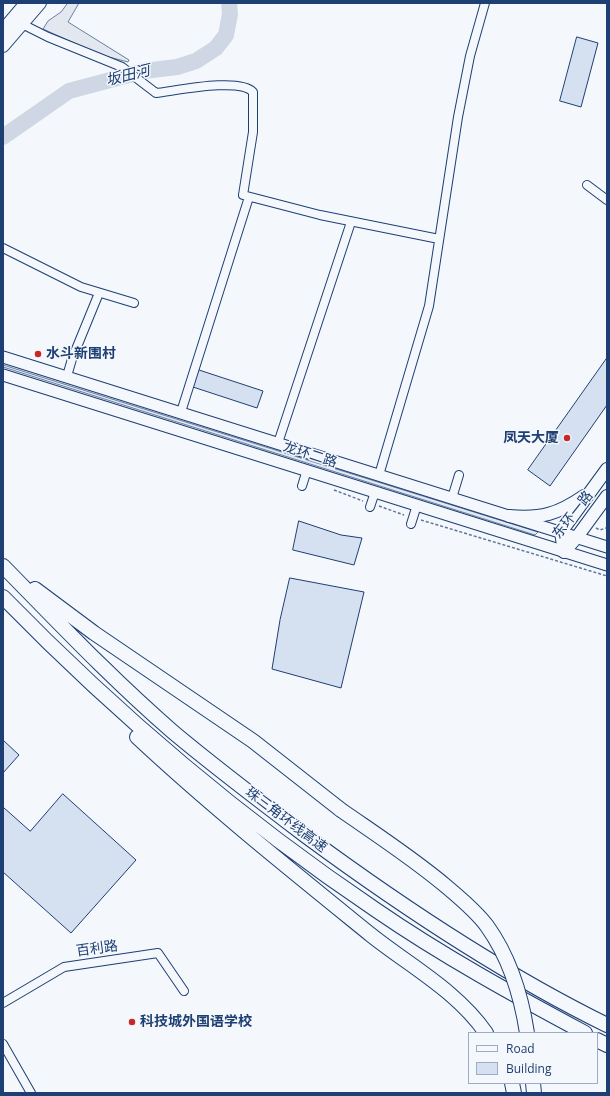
<!DOCTYPE html>
<html>
<head>
<meta charset="utf-8">
<style>
	body { margin:0 }
	#map { position:relative; width:610px; height:1096px; overflow:hidden; background:#f4f7fb; font-family:"Open Sans",sans-serif }
	canvas { display:block }
	.frame { position:absolute; inset:0; border:4px solid #1d3f73; pointer-events:none }
	.legend { position:absolute; left:468px; top:1032px; width:130px; height:52px; box-sizing:border-box; background:#f4f7fb; border:1px solid #9eadc5; margin:0; padding:5px 7px; list-style:none; font-size:12px; color:#1d3f73 }
	.legend li { display:flex; align-items:center; gap:8px; height:20px }
	.legend b { width:20px; border:1px solid #9eadc5 }
</style>
</head>
<body>
<div id="map">
<canvas width="610" height="1096"></canvas>
<div class="frame"></div>
<ul class="legend">
<li><b style="height:5px;background:#f4f7fb"></b>Road</li>
<li><b style="height:11px;background:#d5e0f0"></b>Building</li>
</ul>
</div>
<script>
const ctx = document.querySelector('canvas').getContext('2d');
ctx.lineJoin = 'round';
function fill(path, color) {
  ctx.fillStyle = color;
  ctx.fill(path, 'evenodd');
}
function trace(path, color, width, dash) {
  ctx.strokeStyle = color;
  ctx.lineWidth = width;
  ctx.lineCap = dash ? 'butt' : 'round';
  ctx.setLineDash(dash || []);
  ctx.stroke(path);
}
function drawText(font, color, halo, rows, align = 'center') {
  ctx.font = font + ' "Open Sans","Noto Sans SC",sans-serif';
  ctx.lineWidth = 3;
  ctx.setLineDash([]);
  ctx.textBaseline = 'middle';
  ctx.strokeStyle = halo;
  ctx.fillStyle = color;
  for (const [text, x, y, turn = 0] of rows) {
    ctx.save();
    ctx.translate(x, y);
    ctx.rotate((+turn || 0) * Math.PI / 180);
    ctx.textAlign = isNaN(turn) ? turn : align;
    if (halo) ctx.strokeText(text, 0, 0);
    ctx.fillText(text, 0, 0);
    ctx.restore();
  }
}
const green = new Path2D(`
	M3,365l535,167 -3,3 -532,-168z`);
const parking = new Path2D(`
	M68,3h11l-11,19 61,38 -1,2 -27,-7 -58,-26 5,-8 13,-9z`);
const river = new Path2D(`
	M3,137l66,-46 75,-20 33,-4 19,-6 20,-13 10,-13 4,-21 -1,-11`);
const building = new Path2D(`
	M577,37l21,6 -17,64 -21,-6z
	M607,358v47l-57,81 -22,-16z
	M199,370l64,21 -6,17 -64,-21z
	M299,521l42,14 21,3 -8,27 -61,-15z
	M290,578l74,14 -23,96 -69,-19 8,-49z
	M3,740l16,15 -16,18z
	M63,794l73,66 -65,73 -68,-61v-65l27,24z`);
const path = new Path2D(`
	M334,490l29,11
	M379,506l25,9
	M421,520l186,56
	M596,528l4,2 6,-2`);
const minor = new Path2D(`
	M22,24l26,13 74,30 34,26c19,-2 84,-16 97,-1v40l-10,63 77,20 119,24
	M587,185l20,15
	M3,248l78,39 53,16
	M67,376l5,-17 27,-66
	M181,412l68,-215
	M278,443l73,-221
	M379,475l50,-169 29,-189 12,-61 15,-53
	M302,486l5,-16
	M452,498l7,-23
	M370,507l5,-15
	M411,524l6,-19
	M3,1003l61,-36 94,-14 26,38
	M3,1044l28,49`);
const secondary = new Path2D(`
	M3,357l604,190
	M3,375l604,190`);
const primary = new Path2D(`
	M3,30l23,-27
	M3,46l37,-43
	M509,516c32,3 49,-2 75,-20
	M564,552l-3,-20 46,-63
	M564,552l13,-15 30,-41`);
const motorway = new Path2D(`
	M3,566c56,57 110,114 170,166 43,36 88,70 133,104 95,70 195,137 301,189
	M35,589l59,44 159,108 88,69
	M3,597c114,117 238,222 373,313 67,46 138,85 209,123
	M137,737c75,70 155,134 234,198 39,31 86,56 115,98
	M597,1040l10,5
	M512,1083l2,10
	M533,1083l1,10`);
const motorwayBridge = new Path2D(`
	M341,810c36,25 73,49 106,77 14,12 29,24 40,39 23,32 34,68 40,107`);
const markers = [
	[38,354,4,"#c62828"],
	[567,438,4,"#c62828"],
	[132,1022,4,"#c62828"]
];
const poiNames = [
	["水斗新围村",46,354],
	["凤天大厦",559,438,"right"],
	["科技城外国语学校",140,1022]
];
const streetNames = [
	["龙环二路",310,455,18],
	["东环一路",573,515,-52],
	["珠三角环线高速",286,820,37],
	["百利路",97,949,-8]
];
const waterNames = [
	["坂田河",128,76,-14]
];
fill(green, '#e3e9f0');
trace(green, '#687fa3', 1);
fill(parking, '#e3e8f0');
trace(parking, '#687fa3', 1);
trace(river, '#cfd7e4', 16);
fill(building, '#d5e0f0');
trace(building, '#1d3f73', 1);
trace(minor, '#1d3f73', 10);
trace(secondary, '#1d3f73', 13);
trace(primary, '#1d3f73', 14);
trace(motorway, '#1d3f73', 16);
trace(path, '#5e769c', 1.5, [3, 2]);
trace(minor, '#f4f7fb', 8);
trace(secondary, '#f4f7fb', 11);
trace(primary, '#f4f7fb', 12);
trace(motorway, '#f4f7fb', 14);
trace(motorwayBridge, '#1d3f73', 16, []);
trace(motorwayBridge, '#f4f7fb', 14);
for (const [x, y, r, color] of markers) {
  const dot = new Path2D();
  dot.arc(x, y, r, 0, 2 * Math.PI);
  ctx.fillStyle = color;
  ctx.fill(dot);
  trace(dot, '#f4f7fb', 1.5);
}
drawText('bold 14px', '#1d3f73', '#f4f7fb', poiNames, 'left');
drawText('14px', '#1d3f73', '#f4f7fb', streetNames);
drawText('italic 15px', '#1d3f73', '#f4f7fb', waterNames);
</script>
</body>
</html>
